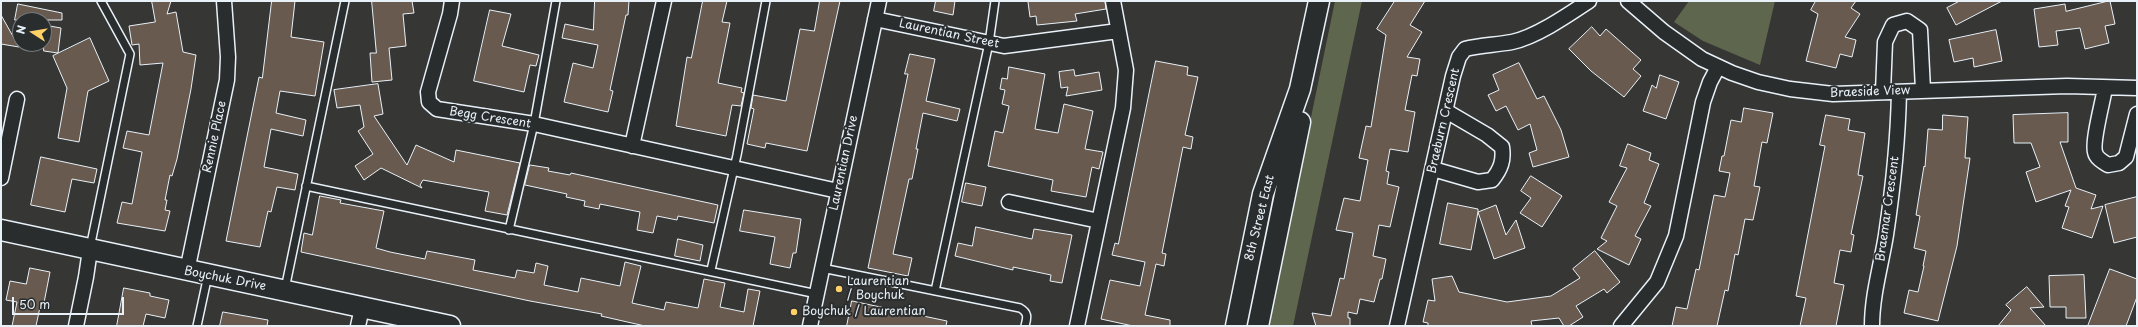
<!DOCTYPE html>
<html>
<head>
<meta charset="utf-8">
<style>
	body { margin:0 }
	#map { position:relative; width:2138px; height:327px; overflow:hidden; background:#363635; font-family:"Playpen Sans",sans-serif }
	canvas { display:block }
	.frame { position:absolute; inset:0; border:2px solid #e8f1f8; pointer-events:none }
	.north { position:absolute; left:12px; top:12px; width:40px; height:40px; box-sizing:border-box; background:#2a2d2e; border:1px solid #767b7f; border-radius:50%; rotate:282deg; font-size:11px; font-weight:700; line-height:16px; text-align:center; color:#e8f1f8 }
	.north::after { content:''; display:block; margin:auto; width:14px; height:18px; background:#ffd166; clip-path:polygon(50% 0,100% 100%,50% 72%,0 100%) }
	.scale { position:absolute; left:12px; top:297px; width:112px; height:18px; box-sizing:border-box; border:2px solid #e8f1f8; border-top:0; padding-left:5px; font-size:12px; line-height:14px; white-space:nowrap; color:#e8f1f8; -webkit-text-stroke:3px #2a2d2e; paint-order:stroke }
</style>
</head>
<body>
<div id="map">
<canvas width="2138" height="327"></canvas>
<div class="frame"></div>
<div class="north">N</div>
<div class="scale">50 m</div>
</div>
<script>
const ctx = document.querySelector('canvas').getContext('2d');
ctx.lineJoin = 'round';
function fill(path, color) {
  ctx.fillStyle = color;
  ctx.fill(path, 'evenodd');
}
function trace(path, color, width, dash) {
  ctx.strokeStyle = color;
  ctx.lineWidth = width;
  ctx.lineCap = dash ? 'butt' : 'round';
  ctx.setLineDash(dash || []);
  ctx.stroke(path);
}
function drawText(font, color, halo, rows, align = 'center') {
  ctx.font = font + ' "Playpen Sans",sans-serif';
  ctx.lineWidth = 4;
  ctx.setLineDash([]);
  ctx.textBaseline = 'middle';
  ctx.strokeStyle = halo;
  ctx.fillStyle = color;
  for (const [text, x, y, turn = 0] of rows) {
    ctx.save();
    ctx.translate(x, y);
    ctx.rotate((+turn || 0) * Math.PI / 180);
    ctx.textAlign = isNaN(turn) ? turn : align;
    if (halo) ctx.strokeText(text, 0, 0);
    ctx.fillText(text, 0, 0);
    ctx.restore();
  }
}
const green = new Path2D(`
	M1335,1h27l-69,325h-25z
	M1689,1h86l-15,64 -57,-24 -29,-19z`);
const building = new Path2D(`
	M152,1h19l-4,13 9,-2 7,40 13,3 -5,34 -14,70 -5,17 -2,-1 -5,25h2l-2,10 5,1 -5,20 -48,-8 5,-21 10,2 10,-52 -19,-4 4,-17 22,4 14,-72 -23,2 -1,-21 -7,1 -3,-19 26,-4z
	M272,1h23l-4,36 33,5 -9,54 -35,-5 -4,22 30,7 -3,16 -32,-7 -7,38 34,7 -3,16 -18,-3 -6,25 -3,-1 -8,36 -34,-6 33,-164 3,1z
	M372,1h40l2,12 -11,1 3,32 -17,2 3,32 -20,2 -2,-29h6z
	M595,1h34l-1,14h-2l-16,75 3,1 -5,21 -44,-10 9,-39 20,5 5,-23 -36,-7 3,-14 28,6z
	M703,1h24l-5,21 8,1 -12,60 24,5 -1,4 3,1 -3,13 -9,-1 -6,31 -50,-10 11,-69 4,1z
	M820,1h20l-33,150 -41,-8 -1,5 -18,-4 7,-35 -3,-1 2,-13 33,6 14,-72 14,2z
	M936,1h19l-2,14 -19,-4z
	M1037,1h68l1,8 -31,5 2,7 -40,4 -1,-9 -6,1 -2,-15z
	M1395,1h30l-15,24 12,7 -15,25 13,2 -3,17 -5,-1 -7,35 10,2 -7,40 -18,-3 -4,22 3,1 -2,12 12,3 -9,40 -11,-2 -6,31 13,3 -4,20h-2l-6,23 -14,-3 -3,15 -9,-2v6h2v8h-34l-4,-13 19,3 9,-38 4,1 9,-46 -17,-3 8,-32 16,3 8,-41 -9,-2 7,-32 5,1 15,-92 -9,-6z
	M1816,1h40l-5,7 9,6 -15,23 11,3 -4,17 -12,-3 -4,14 -30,-7 12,-47 -7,-4z
	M1960,1h42l-46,24 -9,-17z
	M2110,1l5,23 -10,2 4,17 -24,6 -5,-21 -24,3 2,14 -19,2 -5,-38 31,-5 1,7z
	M18,4l44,9v7h-47z
	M490,10l21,4 -9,32 37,9 -3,11 -6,-1 -6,27 -50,-11z
	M1,15l18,32 -18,-3z
	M44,25l17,3 -3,25 -14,-2z
	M1592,27l8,9 6,-7 35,31 -8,9 8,7 -17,21 -33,-26 -22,-22z
	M1996,30l6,31 -28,6 -1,-9 -19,4 -5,-22z
	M90,38l19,43 -21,10 -9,51 -21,-4 9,-50 -14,-32z
	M910,54l25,5 -9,42 34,8 -3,12 -34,-8 -7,36h2l-6,30h-3l-16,75 19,4 -4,18 -40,-8 40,-194h-3z
	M1156,61l32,6 -1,8 11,2 -13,58 8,2 -2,12 -8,-2 -21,106 4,1 -2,12 -8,-2 -11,51 25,5v6h-37l-32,-7 9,-39 30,6 5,-24 -33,-7 3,-12 3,1z
	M1519,63l18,36 7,-3 17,34 8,27 -36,10 -4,-14 8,-3 -7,-26 -12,6 -12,-24 -10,5 -8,-16 11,-5 -6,-15z
	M1009,67l36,7 -10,55 23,4 6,-29 29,7 -8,38 18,3 -4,17 -7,-2 -6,30 -35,-6 2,-11 -65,-14 7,-35 8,2 6,-27 -7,-2 3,-14 -5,-1 2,-11 5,1z
	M1074,70l1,6 24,-4 3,18 -36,6 2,-9 -7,1 -2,-16z
	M1660,75l19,7 -13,37 -23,-8 9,-26 4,3z
	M378,84l5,30 -9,2 33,49 9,-20 38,17 2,-12 64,13 -13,52 -22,-4 4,-19 -66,-12 -3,5 2,3 -41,-20 -17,12 -9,-14 18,-12 -15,-23 6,-4 -4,-22 -23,3 -3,-18z
	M1744,108l29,5 -6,30 -5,-1 -8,44 6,1 -7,33 -8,-1 -7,36 -3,-1 -7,37 -3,-1 -8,36h-45l4,-19 11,2 9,-40 3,1 15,-75 11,2 5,-24 -11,-2 3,-15h2l7,-36 10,2z
	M2068,113v29h-8l16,46 20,7 -5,14 12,-3 -11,32 -30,-10 7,-21 -4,-1 6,-16 -35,12 -10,-30 14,-5 -9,-24h-17l-1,-28z
	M1826,115l24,4 -2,11 17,3 -7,42 5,1 -12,58 3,1 -3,17 -11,-2 -6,33 10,2 -8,41h-36l6,-28 -10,-2 29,-150 -5,-1z
	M1943,115l25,2 -3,41h5l-13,88 -19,75 -34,-8 5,-23 9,2 6,-26h-1l3,-15 -12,-3 6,-32 -4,-1 8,-49 1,1 3,-38 14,1z
	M1628,144l23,9 -2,7 10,4 -15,39 7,3 -16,30 6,3 -12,26 -32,-16 10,-8 -6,-3 16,-32 -8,-4 18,-34 -7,-2z
	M41,157l56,12 -3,14 -22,-4 -7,33 -34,-7z
	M530,165l19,3 -1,3 22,4 1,-2 147,32 -4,18 -36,-7 -1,4 -20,-4 -4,17 -16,-3 3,-18 -40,-8 -1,5 -15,-3 1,-5 -19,-4 1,-3 -42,-9z
	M1531,176l31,20 -20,31 -22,-14 11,-15 -10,-7z
	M966,183l20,4 -4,19 -20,-4z
	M320,196l21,4 -1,3 44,8 -8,37 14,4 35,7 2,-8 48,9 -2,10 42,8 2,-8 17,3 2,-10 12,3 -4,19 34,7 3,-14 39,8 5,-24 16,4 -9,37 32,7 2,-8 32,6 6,-29 21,4 -5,24 24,5 4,-23 12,2 -7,35h-108l-44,-10 1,-2 -72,-13 -229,-49 3,-19 8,2z
	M2137,197v40l-23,6 -9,-38z
	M1448,203l30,6v3l18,-7 10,30 10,-15 9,28 -31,11 -16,-47 -7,38 -31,-6z
	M744,210l57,9 -5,34h-3l-3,15 -20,-4 5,-27 -35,-6z
	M976,227l56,12 2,-10 38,6 -10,48 -12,-2 1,-6 -38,-8v3l-58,-14 3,-13 14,3z
	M678,239l25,6 -3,16 -25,-5z
	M1595,251l25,31 -13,11 -3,-4 -28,17 7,11 -14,9h-5l-5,-8 -28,3 1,5h-104v-3l-5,-1 5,-22 7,1 -3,-22 20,-3 7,16 48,10 44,-6 29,-18 -7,-9z
	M30,268l20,4 -7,36 -3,-1 -4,19h-24l5,-24 -11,-2 4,-19 16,3z
	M2110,269l27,10v18l-11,29h-38z
	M2084,275l2,43h-20v-11h-16l-1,-31z
	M2027,287l17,20 -14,1 16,18h-48l13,-16 -5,-5z
	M124,288l26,5v3l19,4 -4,18 -19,-4 -3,12h-26z
	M852,301l95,20 -1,5h-99z
	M223,312l45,8 -1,6h-47z`);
const lane = new Path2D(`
	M306,186l511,108
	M509,230l25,-106 22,-123
	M90,248l40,-194 -29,-53
	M822,268l198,40c9,5 7,10 5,18
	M711,270l26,-115 29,-154
	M285,289l60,-288
	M935,291l54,-248 6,-42
	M197,326l11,-51`);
const street = new Path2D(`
	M452,1l-2,13 -22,78 1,10 8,7 97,15 304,67
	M1628,1l36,31 38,27 30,14 26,9 32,7 43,5 234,-8 70,2
	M875,19l129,27 114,-15
	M2105,88c-2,13 -13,53 -10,64 1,6 8,10 13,13l11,-2 7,-6 11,-43
	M1883,92l2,-50 8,-17 14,-4 13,9 3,60
	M632,146l32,-145
	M1433,169l45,13 14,-2c9,-11 12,-20 10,-33l-15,-12 -41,-24
	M1,178l16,-79
	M1009,202l90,19
	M187,271l40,-191 1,-23 -4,-56
	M76,326l10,-49 4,-27
	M358,326l4,-18
	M810,326l69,-325
	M1077,326l46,-218 3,-38 -13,-69
	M1397,326l56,-250 6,-19 6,-8c15,-4 31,-4 47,-7 24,-5 56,-27 77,-41
	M1621,326l36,-44 19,-46 27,-134 7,-20 8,-15
	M1872,326c0,-31 9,-60 14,-91 7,-47 12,-95 13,-143`);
const secondary = new Path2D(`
	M1,230l449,96
	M1236,326l27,-132 37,-105 19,-88
	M1258,326l42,-204`);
const markers = [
	[839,289,4,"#ffd166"],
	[794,312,4,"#ffd166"]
];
const streetNames = [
	["Laurentian Street",949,34,12],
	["Braeside View",1870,92,-2],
	["Begg Crescent",490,118,9],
	["Braeburn Crescent",1444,121,-77],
	["Rennie Place",215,137,-78],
	["Laurentian Drive",844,163,-78],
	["Braemar Crescent",1888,209,-82],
	["8th Street East",1260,218,-76],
	["Boychuk Drive",225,279,11]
];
const poiNames = [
	["Laurentian",847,282],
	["/ Boychuk",847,296],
	["Boychuk / Laurentian",802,312]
];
fill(green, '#5e674d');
fill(building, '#685a4f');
trace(building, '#e8f1f8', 1);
trace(lane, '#e8f1f8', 10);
trace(street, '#e8f1f8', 17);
trace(secondary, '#e8f1f8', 23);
trace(lane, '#2a2d2e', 7);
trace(street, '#2a2d2e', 14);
trace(secondary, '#2a2d2e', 20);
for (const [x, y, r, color] of markers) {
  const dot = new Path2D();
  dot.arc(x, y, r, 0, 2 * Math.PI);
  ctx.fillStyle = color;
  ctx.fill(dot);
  trace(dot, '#2a2d2e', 1.5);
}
drawText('12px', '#e8f1f8', '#2a2d2e', streetNames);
drawText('12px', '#e8f1f8', '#2a2d2e', poiNames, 'left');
</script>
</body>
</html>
